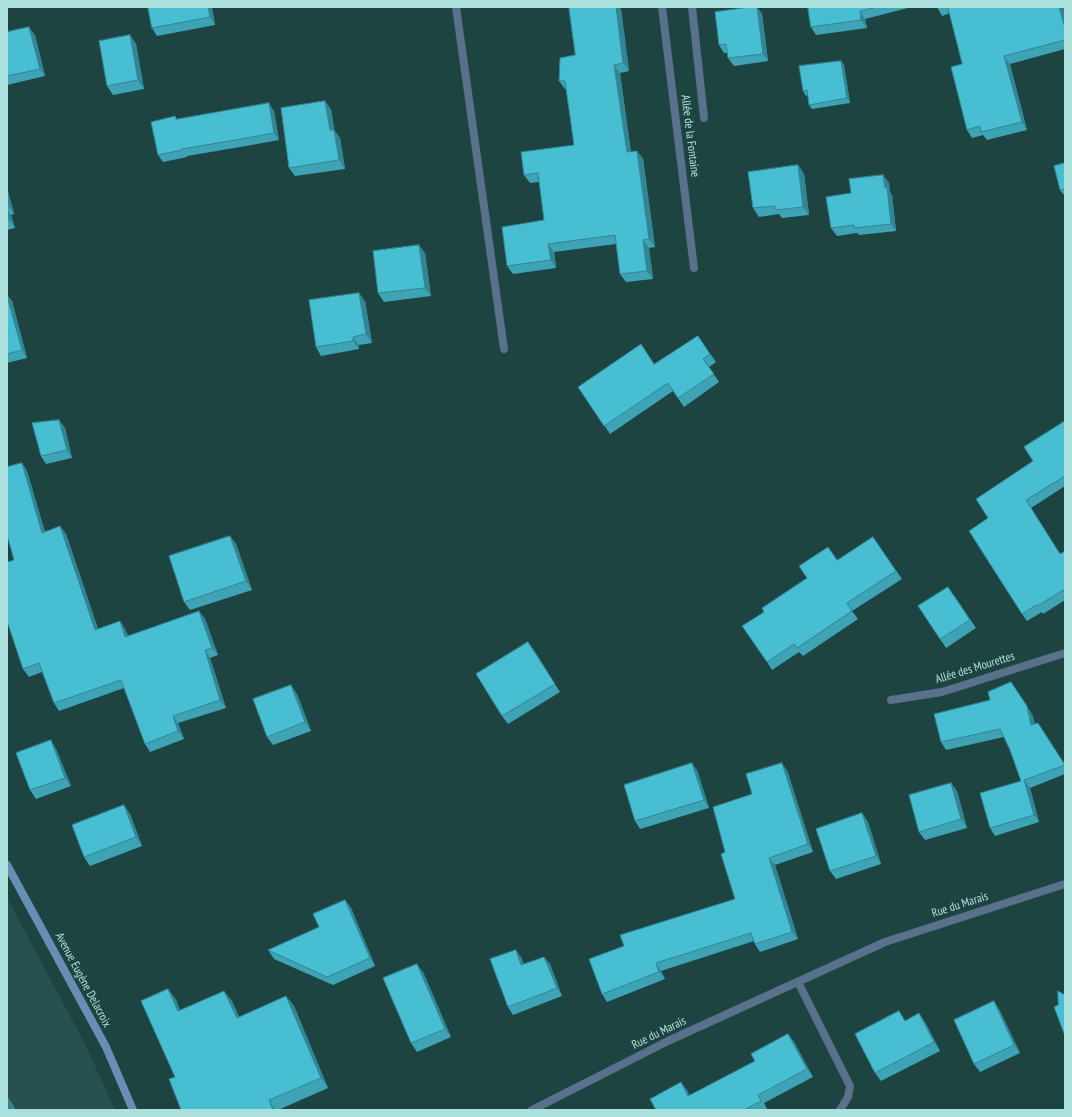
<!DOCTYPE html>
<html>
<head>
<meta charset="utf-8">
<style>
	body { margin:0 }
	#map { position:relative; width:1072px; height:1117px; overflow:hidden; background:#1e4442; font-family:"PT Sans Narrow",sans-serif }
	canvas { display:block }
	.frame { position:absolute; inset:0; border:8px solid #ace0dc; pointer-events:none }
</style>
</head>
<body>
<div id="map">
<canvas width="1072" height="1117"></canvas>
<div class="frame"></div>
</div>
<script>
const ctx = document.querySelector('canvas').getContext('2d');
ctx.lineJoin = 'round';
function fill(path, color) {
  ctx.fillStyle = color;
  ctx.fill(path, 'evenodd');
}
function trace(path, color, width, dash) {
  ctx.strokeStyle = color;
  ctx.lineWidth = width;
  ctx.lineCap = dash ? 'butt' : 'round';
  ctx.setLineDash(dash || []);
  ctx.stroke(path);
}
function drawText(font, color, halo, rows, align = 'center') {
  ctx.font = font + ' "PT Sans Narrow",sans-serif';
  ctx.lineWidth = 4;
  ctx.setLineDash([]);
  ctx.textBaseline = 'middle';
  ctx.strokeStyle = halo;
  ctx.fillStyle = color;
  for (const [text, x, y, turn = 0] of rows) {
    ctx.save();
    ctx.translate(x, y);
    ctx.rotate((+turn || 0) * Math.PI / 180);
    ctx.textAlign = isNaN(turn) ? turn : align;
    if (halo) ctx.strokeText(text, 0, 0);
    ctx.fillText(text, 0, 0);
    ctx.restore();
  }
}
const built = new Path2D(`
	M7,898l79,148 29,64h-108z`);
const service = new Path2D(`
	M692,7l12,111`);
const minor = new Path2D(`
	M456,7l48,342
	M662,7l32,261
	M891,700l51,-8 123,-39
	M798,982l52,104 -2,11 -8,13
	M532,1110l136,-69 217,-99 180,-58`);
const secondary = new Path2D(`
	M7,865l99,182 27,63`);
const wall = new Path2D(`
	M212,7l3,18 -58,11 -5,-8z
	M750,7h7l5,7 6,47 -34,5 -6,-8 -1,-5h-3l-5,-8z
	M808,7h104l-47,12 2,9 -51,7 -5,-8z
	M937,7h126l2,9v33l-55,15 17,66 -40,10 -4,-5 -11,3 -5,-8 -5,-66 -12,-51 -8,3z
	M621,9l8,62 -9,2 11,79 6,-1 6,8 12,88 -6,1 4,31 -27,3 -6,-8 -4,-30 -62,8 2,16 -43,6 -6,-8 37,-46 -5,-38 -9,1 -6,-8 50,-30 -8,-56h-1l-6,-8 16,-26z
	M7,32l28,3 10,41 -38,9z
	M130,35l6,9 8,45 -31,6 -6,-9z
	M841,61l3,4 6,38 -38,6 -3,-4 -1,-10 -2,1 -3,-5z
	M331,109l3,21 6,8 5,31 -50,7 -6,-8z
	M274,111l5,29 -33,6 -59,10v1l-24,5 -5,-7 17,-39 2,3z
	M1065,163v31h-2l-3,-4z
	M798,165l6,9 5,41 -27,3 -3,-4 -20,3 -6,-9z
	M883,175l6,8 1,9 2,3 4,36 -37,4 -2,-2 -20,3 -6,-8 20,-35z
	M7,188l7,26 -3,1 4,13 -8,2z
	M425,253l6,43 -47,6 -6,-9z
	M7,295l5,6 15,57 -20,5z
	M365,301l7,42 -13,2v4l-38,7 -5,-9z
	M698,336l18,26 -7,5 10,15 -35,25 -11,-16 -63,43 -32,-47 76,-23z
	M59,420l6,8 7,30 -26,6 -5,-8z
	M1065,421v65l-34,22 29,46 5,-3v49l-22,14 -1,-2 -15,9 -5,-7 -34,-96z
	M22,463l5,8 18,61 15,-6 6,8 32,95 22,-8 5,8 3,7 71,-25 6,8 13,36 -8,3 16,50 -48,15 6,16 -34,13 -5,-8 -21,-56 -65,23 -5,-8 -12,-31 -13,5 -6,-8 -9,-109z
	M230,536l6,8 16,46 -62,20 -6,-8z
	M873,537l29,42 -50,32 6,8 -55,37 -4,-4 -27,18 -5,-8 71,-102z
	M954,595l22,33 -30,20 -6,-9z
	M534,650l26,42 -52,32 -6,-8z
	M297,694l14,37 -38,14 -6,-8z
	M1032,714l3,10 30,40v10l-35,14 9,34 -44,14 -5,-8 31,-47 -11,-31 -6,-13 -58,13 -5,-8z
	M56,749l15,37 -35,13 -6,-9z
	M697,770l12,38 -69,21 -5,-8z
	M787,770l26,82 -38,13 23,74 -38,13 -5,-8 -1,-3 -93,30 4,8 -58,23 -5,-8 22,-48 111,-47 -10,-47 27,-58z
	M951,783l6,8 10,37 -42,12 -6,-8z
	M124,805l6,9 12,32 -52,20 -6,-9z
	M862,813l6,9 13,42 -45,15 -6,-8z
	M345,900l6,8 24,58 -42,19 -59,-26 -6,-9 51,-23z
	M521,957l3,8 20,-8 6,7 12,32 -49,19 -5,-8z
	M423,972l28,65 -34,15 -6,-9z
	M168,989l8,11 4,10 52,-9 7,16 47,-21 8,10 34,82 -50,22h-97l-6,-33z
	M999,1009l21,44 -40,19 -6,-8z
	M925,1022l15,29 -59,30 -6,-8z
	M788,1034l6,8 19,35 -49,26 3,6 -1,1h-110l31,-20 2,6 66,-35z`);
const shadedWall = new Path2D(`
	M208,7h4l3,18 -5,-8z
	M616,7h3l2,2 8,62 -6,-8z
	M757,7l5,7 6,47 -5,-7z
	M1059,7h4l2,9v12z
	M860,11l5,8 2,9 -6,-8z
	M29,27l6,8 10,41 -5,-7z
	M130,35l6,9 8,45 -6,-9z
	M1004,56l6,8 17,66 -5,-8z
	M841,61l3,4 6,38 -3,-5z
	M614,65l6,8 12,87 -5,-8z
	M325,101l6,8 5,29 -6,-8z
	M269,103l5,8 5,29 -5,-7z
	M334,130l6,8 5,31 -6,-9z
	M637,151l6,8 12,88 -6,-8z
	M798,165l6,9 5,41 -6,-8z
	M883,175l6,8 1,9 2,3 4,36 -5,-7z
	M7,188l7,26 -6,-8 -1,-5z
	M7,209l4,6 4,13 -6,-8 -2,-8z
	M643,240l6,8 4,31 -6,-8z
	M548,244l6,8 2,16 -5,-8z
	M419,245l6,8 6,43 -6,-8z
	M359,293l6,8 7,42 -6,-9z
	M7,295l5,6 15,57 -5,-8 -15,-54z
	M353,337l6,8v4l-6,-8z
	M59,420l6,8 7,30 -5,-8z
	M22,463l5,8 20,70 -5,-8z
	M1026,500l5,8 34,53 -5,-7z
	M60,526l6,8 35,104 -6,-8z
	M230,536l6,8 16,46 -6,-9z
	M199,611l6,8 13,36 -6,-7z
	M120,621l5,8 6,16 -6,-8z
	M528,642l6,8 26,42 -5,-8z
	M205,650l5,8 16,50 -6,-8z
	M291,685l6,9 14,37 -6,-9z
	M1016,690l16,24 5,19 -6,-8z
	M173,716l5,7 6,16 -6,-8z
	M51,740l5,9 15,37 -6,-8z
	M692,763l5,7 12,38 -5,-8z
	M782,763l5,7 26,82 -5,-8z
	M1024,780l6,8 9,34 -5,-7z
	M951,783l6,8 10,37 -6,-9z
	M124,805l6,9 12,32 -6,-9z
	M862,813l6,9 13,42 -5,-8z
	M769,858l6,7 23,74 -6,-7z
	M345,900l6,8 24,58 -5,-8z
	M516,950l5,7 6,16 -6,-8z
	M544,957l6,7 12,32 -5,-8z
	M656,963l5,8 4,8 -6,-7z
	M417,964l6,8 28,65 -6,-8z
	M168,989l8,11 9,22 -7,-11z
	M224,991l8,10 12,27 -7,-10z
	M286,996l8,10 34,82 -7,-10z
	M994,1001l5,8 21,44 -6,-8z
	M919,1013l6,9 15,29 -6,-9z
	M788,1034l6,8 19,35 -6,-8z
	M681,1082l6,8 7,14 -6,-8z
	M7,1096l7,10 1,4h-8z
	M269,1100l6,10h-2z`);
const building = new Path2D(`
	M148,7h60l2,10 -58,11z
	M569,7h47l7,56 -9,2 13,87 10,-1 12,88 -6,1 4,31 -27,3 -5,-39 -67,9 3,16 -44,6 -5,-39 42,-7 -6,-47 -14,2 -3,-23 53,-7 -9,-64h-6l1,-23 15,-3z
	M750,7h7l6,47 -35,4 -2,-14 -7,1 -4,-33z
	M808,7h69l-17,4 1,9 -50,7z
	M948,7h111l6,21v12l-61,16 18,66 -41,10 -1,-6 -13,4 -16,-63 11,-3z
	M29,27l11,42 -33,7v-44z
	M130,35l8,45 -31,6 -8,-45z
	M841,61l6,37 -38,7 -2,-15 -4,1 -4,-25z
	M325,101l5,29h4l5,30 -50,8 -8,-60z
	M269,103l5,30 -33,6 -59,10v1l-24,5 -7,-33 24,-6 1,3z
	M1065,163v26l-5,1 -6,-24z
	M798,165l5,42 -27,3 -1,-4 -22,2 -5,-36z
	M883,175l2,13 2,-1 4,37 -37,4v-3l-23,3 -5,-31 25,-4 -2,-14z
	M7,212l2,8 -2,1z
	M419,245l6,43 -47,5 -5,-42z
	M359,293l7,41 -13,3v4l-37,6 -7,-47z
	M7,296l15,54 -15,4z
	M698,336l12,18 -7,5 11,15 -36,24 -10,-15 -64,43 -26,-39 63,-43 13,20z
	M59,420l8,30 -26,6 -9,-33z
	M1065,421v55l-39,24 34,54 5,-3v33l-1,1 1,2v2l-28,17 -1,-1 -14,9 -53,-83 19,-13 -12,-19 57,-38 -9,-14z
	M22,463l20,70 18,-7 35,104 25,-9 5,16 74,-26 13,37 -7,2 15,50 -47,16 5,15 -33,13 -24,-64 -67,23 -15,-40 -16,6 -16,-48v-59l7,-2 -7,-25v-68z
	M230,536l16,45 -62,21 -15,-46z
	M873,537l23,34 -49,32 5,8 -55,37 -3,-4 -27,18 -25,-36 22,-14 -2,-4 45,-30 -8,-12 29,-19 9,13z
	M948,587l22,33 -30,19 -22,-33z
	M528,642l27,42 -53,32 -26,-42z
	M1011,682l16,24 4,19 7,-2 27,42 -41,15 10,35 -44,13 -10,-35 41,-12 -11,-31 -10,-21 -59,13 -7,-28 56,-14 -2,-8z
	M291,685l14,37 -38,15 -14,-38z
	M51,740l14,38 -35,12 -14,-37z
	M692,763l12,37 -69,21 -11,-36z
	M782,763l26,81 -39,14 23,74 -37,12 -4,-11 -95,30 3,9 -57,22 -13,-35 35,-13 -4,-11 115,-36 -14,-45 4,-2 -12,-45 39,-13 -6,-20z
	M951,783l10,36 -42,13 -10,-37z
	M124,805l12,32 -52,20 -12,-32z
	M862,813l14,43 -46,15 -14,-42z
	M345,900l25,58 -43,19 -59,-27 51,-23 -6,-13z
	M516,950l5,15 23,-8 13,31 -49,19 -18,-48z
	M417,964l28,65 -34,14 -28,-65z
	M168,989l10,22 46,-20 13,27 49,-22 35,82 -52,22 4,10h-92l-12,-31 6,-2 -34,-76z
	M1058,991l7,4v41l-11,-29 4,-2z
	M994,1001l20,44 -40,19 -20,-44z
	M899,1011l6,10 14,-8 15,29 -59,31 -20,-39z
	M788,1034l19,35 -49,26 3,6 -17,9h-88l-6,-11 31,-17 7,14 67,-35 -4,-7z`);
const streetNames = [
	["Allée de la Fontaine",690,136,83],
	["Allée des Mourettes",975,668,-17],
	["Rue du Marais",960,905,-18],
	["Avenue Eugène Delacroix",83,980,62],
	["Rue du Marais",659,1033,-26]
];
fill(built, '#27514f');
trace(service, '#5a718b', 8);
trace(minor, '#5a718b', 8);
trace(secondary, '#698eb6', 8);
fill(wall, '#3da3b5');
fill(shadedWall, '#328593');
fill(building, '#47bed2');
trace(building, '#328593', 1);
drawText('12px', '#ace0dc', '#1e4442', streetNames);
</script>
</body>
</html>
